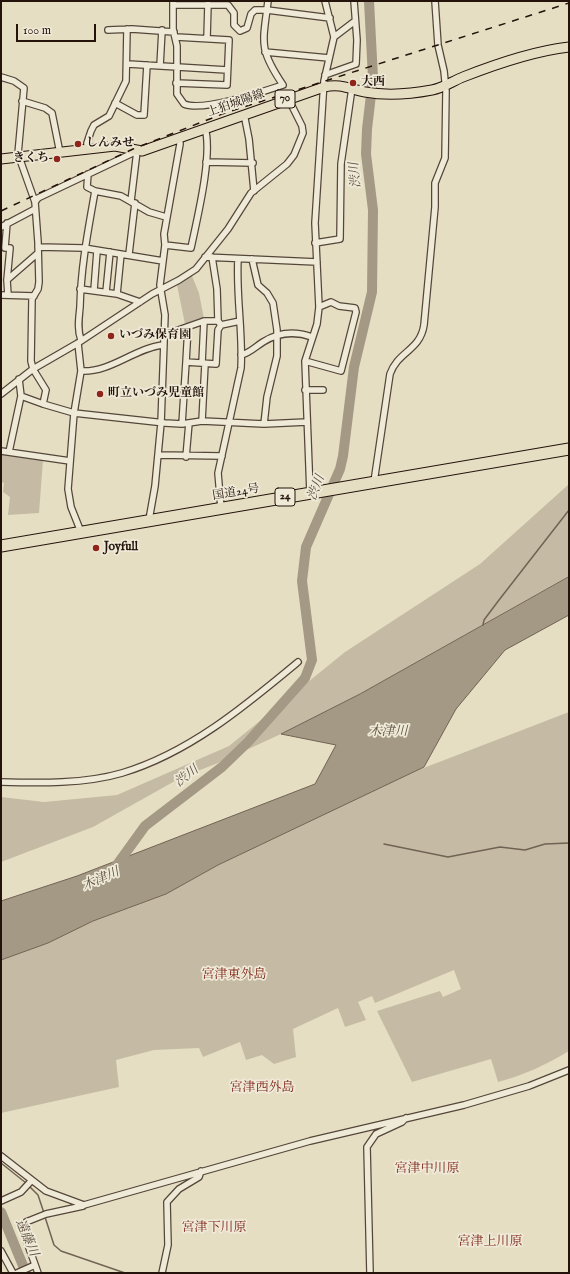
<!DOCTYPE html>
<html>
<head>
<meta charset="utf-8">
<style>
	body { margin:0 }
	#map { position:relative; width:570px; height:1274px; overflow:hidden; background:#e6dec3; font-family:"IM FELL English",serif }
	canvas { display:block }
	.frame { position:absolute; inset:0; border:2px solid #24130b; pointer-events:none }
	.scale { position:absolute; left:16px; top:24px; width:80px; height:18px; box-sizing:border-box; border:2px solid #24130b; border-top:0; padding-left:5px; font-size:12px; line-height:14px; white-space:nowrap; color:#24130b; -webkit-text-stroke:3px #efead8; paint-order:stroke }
</style>
</head>
<body>
<div id="map">
<canvas width="570" height="1274"></canvas>
<div class="frame"></div>
<div class="scale">100 m</div>
</div>
<script>
const ctx = document.querySelector('canvas').getContext('2d');
ctx.lineJoin = 'round';
function fill(path, color) {
  ctx.fillStyle = color;
  ctx.fill(path, 'evenodd');
}
function trace(path, color, width, dash) {
  ctx.strokeStyle = color;
  ctx.lineWidth = width;
  ctx.lineCap = dash ? 'butt' : 'round';
  ctx.setLineDash(dash || []);
  ctx.stroke(path);
}
function drawText(font, color, halo, rows, align = 'center') {
  ctx.font = font + ' "IM FELL English","Noto Serif JP",serif';
  ctx.lineWidth = 3.5;
  ctx.setLineDash([]);
  ctx.textBaseline = 'middle';
  ctx.strokeStyle = halo;
  ctx.fillStyle = color;
  for (const [text, x, y, turn = 0] of rows) {
    ctx.save();
    ctx.translate(x, y);
    ctx.rotate((+turn || 0) * Math.PI / 180);
    ctx.textAlign = isNaN(turn) ? turn : align;
    if (halo) ctx.strokeText(text, 0, 0);
    ctx.fillText(text, 0, 0);
    ctx.restore();
  }
}
const green = new Path2D(`
	M192,276l7,17 5,26 -19,5 -8,-39z
	M1,453l42,7 -4,53 -31,2 2,-18 -7,-5 1,-9 -3,-1z
	M569,484v93l-209,117 -79,40 -63,29 -36,14 -89,50 -92,35v-65l43,5 73,-7 112,-49 116,-94 135,-88z
	M569,712v339c-23,14 -45,24 -71,31l-7,-23 -79,23 -35,-71 63,-20 3,6 18,-8 -7,-19 -79,33 -3,-7 -14,6 8,18 -21,7 -7,-19 -45,21 3,28 -22,7 -12,-9 -16,5 -6,-18 -37,15 -4,-9 -45,2 -38,10 3,27 -118,26v-153l47,-17 45,-22 73,-27 52,-29 190,-91z`);
const water = new Path2D(`
	M569,577v38l-64,35 -49,59 -32,58 -206,98 -52,29 -73,27 -45,22 -47,17v-59l76,-25 238,-92 21,-39 -55,-11 79,-40z`);
const stream = new Path2D(`
	M483,625l1,-5 15,-20 70,-90
	M384,844l64,13 52,-10 25,3 20,-6 24,-1
	M1,1163l25,20
	M29,1186l9,9 6,18
	M45,1217l9,28 7,6 64,22`);
const river = new Path2D(`
	M114,869l31,-43 77,-59 26,-25 57,-64 7,-18 -10,-79 4,-34 34,-78 3,-13 11,-89 18,-75 1,-82 -7,-56 1,-25 6,-51 -4,-77
	M1,1212l25,61`);
const street = new Path2D(`
	M173,1v28l4,17v48l7,10c19,8 78,-12 99,-19 -25,-37 -20,-42 -15,-84
	M173,5h55l6,8v12l6,6 7,-3 4,-14 4,-4h12l63,8
	M108,30l24,-1 42,3
	M334,37l21,-16
	M207,38l1,-34
	M265,52l64,6
	M128,64l99,6
	M160,66l2,-36
	M325,75l31,-11 1,-24 -3,-39
	M1,77l13,4 10,7 -6,66 17,48 3,40 1,40 -1,7 -6,10 -1,62 2,8 13,21 -3,14 -22,-8
	M176,83l51,2 2,-45 -53,-3
	M22,101l23,7 7,5 8,40
	M115,103l22,12h7l3,-50
	M244,114l5,25 5,52
	M87,149v-6l4,-12 3,-6 15,-9 17,-35 1,-52
	M206,162l47,1
	M88,174l-1,13 8,4
	M131,201l6,-50
	M35,202l3,-4 99,-47
	M7,223l-2,25h5l-3,32 1,15
	M1,227l34,-18
	M315,243l25,-4 1,-75 11,-76
	M165,245l26,3c6,-29 22,-93 14,-120
	M38,247l46,1 79,13
	M129,254l6,-51
	M205,257l112,5
	M212,257l5,32 1,32
	M252,259l6,26 9,8 6,10 4,27v26l-10,41 -3,27
	M7,280l31,-27
	M80,289l37,5 23,8
	M94,290l3,-39
	M106,292l4,-40
	M117,294l4,-40
	M1,295l33,1
	M188,327l-2,35 30,2 2,-34 3,-5
	M164,335l40,-14h14l3,4 19,-4
	M81,340c-4,-11 -2,-22 -1,-33 1,-41 8,-76 15,-116l26,5 28,16 17,5
	M78,343l3,28 -7,42 -6,76 3,18 10,25
	M241,355c9,-2 14,-8 22,-13 16,-10 32,-11 49,-5
	M305,361l36,10 15,-59 -1,-4 -16,-2 -8,-4 -12,5
	M202,363l2,-42
	M81,371c29,2 54,-23 82,-26
	M305,390h18
	M1,394l32,-25 45,-26 74,-49 27,-14 17,-11 32,-40 23,-36 36,-29 7,-9 9,-22 -1,-7 -14,-28
	M43,404l31,9 91,10 17,1 20,-3 62,3 43,-2
	M202,421l3,-57
	M182,424l4,-62
	M1,451l69,10
	M9,452l12,-56 -2,-17
	M158,455l64,1
	M186,457l3,-34
	M374,482l16,-108c8,-23 30,-23 34,-49l11,-118v-24l10,-25 1,-67 -2,-20 -6,-26 -3,-44
	M310,493l-5,-132 12,-37 2,-17 -4,-84 9,-142 10,-44 -9,-36
	M221,508l-3,-35 23,-105c2,-36 -5,-72 -3,-109
	M149,520l6,-34 6,-63 4,-108 -5,-30 5,-40 -1,-11 16,-90 -1,-7
	M1,782c38,1 84,2 121,-9 67,-20 123,-67 176,-111
	M1,1156l45,35 38,14 226,-64 154,-36 65,-19 40,-16
	M1,1201l20,-9 11,-12
	M1,1251l12,22
	M17,1273l18,-8
	M38,1273l-15,-42 3,-9 20,-8 37,-8
	M162,1273l6,-28 -1,-43 12,-13 20,-12 2,-6
	M370,1273l-3,-126 9,-13 26,-12 4,-4`);
const primary = new Path2D(`
	M1,159l114,-13 27,5 182,-64c17,-4 25,2 41,5 22,4 46,2 67,-2 11,-2 21,-9 31,-13 33,-13 71,-26 106,-30`);
const highway = new Path2D(`
	M1,546l568,-97`);
const rail = new Path2D(`
	M1,211l132,-62 92,-36 344,-110`);
const markers = [
	[353,83,4,"#8f2418"],
	[78,144,4,"#8f2418"],
	[57,159,4,"#8f2418"],
	[111,336,4,"#8f2418"],
	[100,394,4,"#8f2418"],
	[96,548,4,"#8f2418"]
];
const shields = [
	[285,99,20],
	[285,497,20]
];
const shieldNames = [
	["70",285,99],
	["24",285,497]
];
const poiNames = [
	["大西",361,83],
	["しんみせ",86,144],
	["きくち",49,159,"right"],
	["いづみ保育園",119,336],
	["町立いづみ児童館",108,394],
	["Joyfull",104,548]
];
const streetNames = [
	["上狛城陽線",236,104,-19],
	["国道24号",236,493,-9]
];
const waterNames = [
	["渋川",356,175,-96],
	["渋川",317,488,-69],
	["木津川",388,732],
	["渋川",187,777,-38],
	["木津川",101,880,-24],
	["遠藤川",26,1238,67]
];
const neighbourhoodNames = [
	["宮津東外島",234,975],
	["宮津西外島",262,1088],
	["宮津中川原",427,1169],
	["宮津下川原",214,1228],
	["宮津上川原",490,1242]
];
fill(green, '#c5bba4');
fill(water, '#a49984');
trace(water, '#716354', 1);
trace(stream, '#716354', 1.5);
trace(river, '#a49984', 10);
trace(street, '#544639', 8);
trace(primary, '#24130b', 11);
trace(highway, '#24130b', 13);
trace(street, '#efead8', 5.5);
trace(primary, '#e6dec3', 9);
trace(highway, '#e6dec3', 11);
trace(rail, '#24130b', 1.5, [7, 7]);
for (const [x, y, r, color] of markers) {
  const dot = new Path2D();
  dot.arc(x, y, r, 0, 2 * Math.PI);
  ctx.fillStyle = color;
  ctx.fill(dot);
  trace(dot, '#efead8', 1.5);
}
for (const [x, y, w] of shields) {
  const box = new Path2D();
  box.roundRect(x - w / 2, y - 9, w, 18, 3);
  ctx.fillStyle = '#efead8';
  ctx.fill(box);
  trace(box, '#24130b', 1);
}
drawText('bold 11px', '#24130b', null, shieldNames);
drawText('bold 12px', '#24130b', '#efead8', poiNames, 'left');
drawText('12px', '#24130b', '#efead8', streetNames);
drawText('italic 13px', '#5e4f41', '#efead8', waterNames);
drawText('13px', '#7a1f14', '#efead8', neighbourhoodNames);
</script>
</body>
</html>
